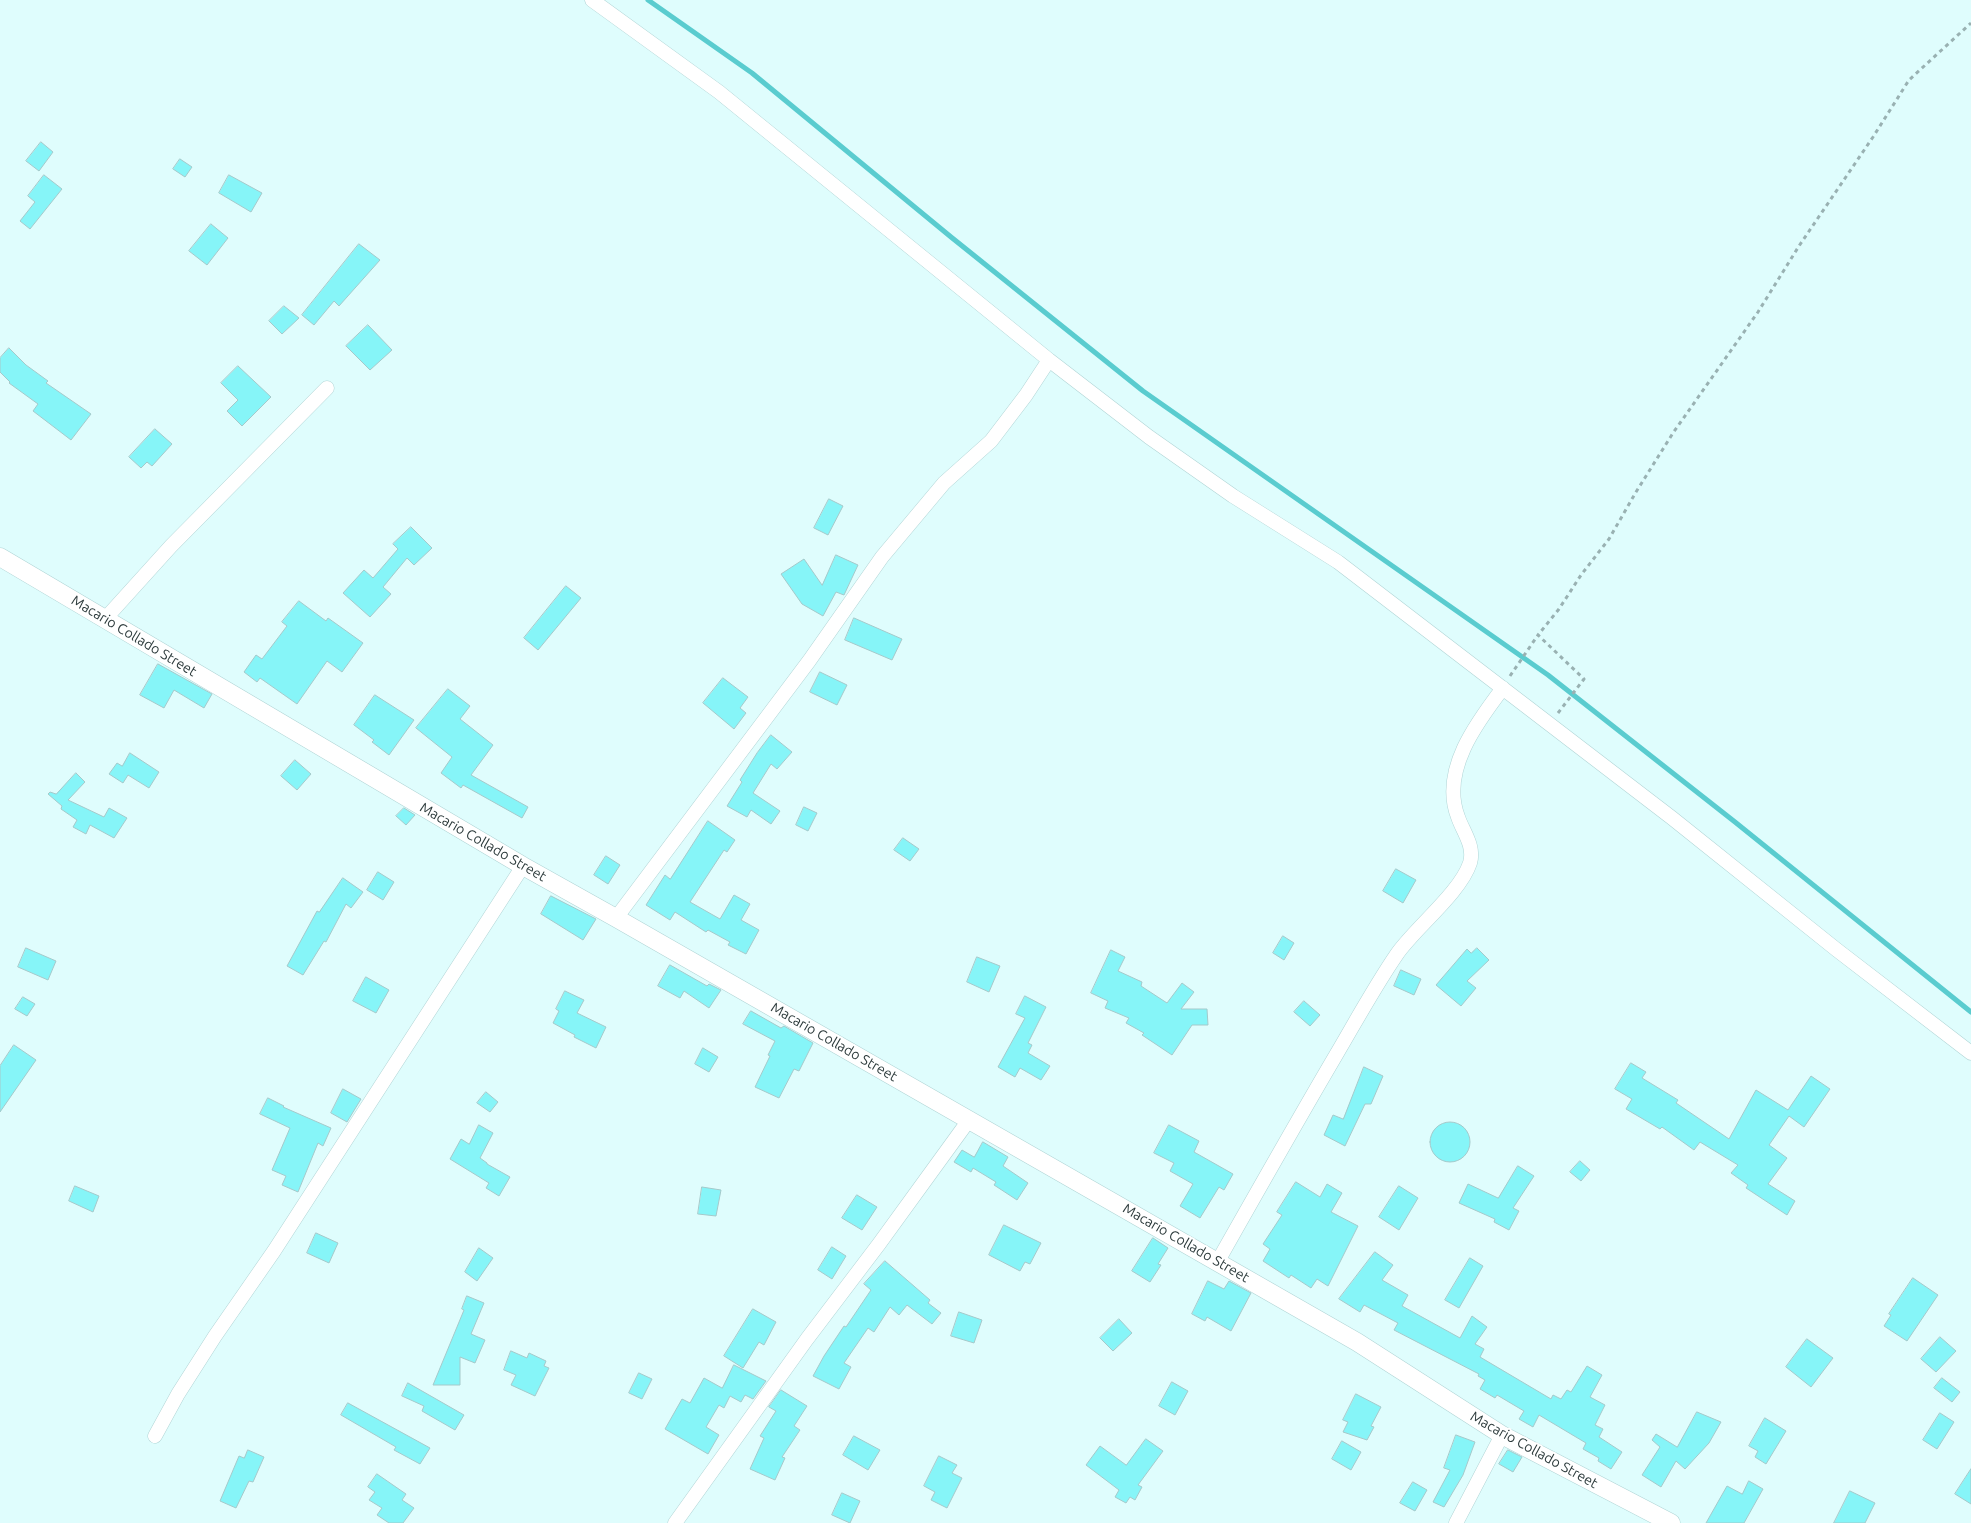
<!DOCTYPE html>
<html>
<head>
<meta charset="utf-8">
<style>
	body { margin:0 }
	canvas { display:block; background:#dffdfd }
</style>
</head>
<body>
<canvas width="1971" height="1523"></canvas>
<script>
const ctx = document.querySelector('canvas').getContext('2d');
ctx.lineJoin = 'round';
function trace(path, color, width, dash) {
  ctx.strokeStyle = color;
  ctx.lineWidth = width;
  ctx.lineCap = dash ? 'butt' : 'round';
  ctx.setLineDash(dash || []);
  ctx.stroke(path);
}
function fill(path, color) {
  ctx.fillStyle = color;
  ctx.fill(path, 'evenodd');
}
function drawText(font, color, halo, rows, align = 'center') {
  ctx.font = font + ' Ubuntu,sans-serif';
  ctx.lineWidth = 4;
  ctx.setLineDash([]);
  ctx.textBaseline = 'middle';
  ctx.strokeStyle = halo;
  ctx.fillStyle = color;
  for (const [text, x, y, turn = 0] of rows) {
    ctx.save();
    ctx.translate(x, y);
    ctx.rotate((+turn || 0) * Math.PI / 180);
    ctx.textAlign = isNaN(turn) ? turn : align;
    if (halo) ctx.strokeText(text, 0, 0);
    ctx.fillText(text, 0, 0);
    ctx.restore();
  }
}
const stream = new Path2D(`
	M648,0l104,73 199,164 192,154 405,284 187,147 236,190`);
const building = new Path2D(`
	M41,142l12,10 -14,19 -13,-10z
	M180,159l12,8 -7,10 -12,-8z
	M44,175l18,14 -32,40 -10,-8 15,-19 -7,-6z
	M229,175l33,18 -11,19 -32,-19z
	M211,224l17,14 -21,27 -18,-14z
	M359,244l21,16 -41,46 -5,-5 -20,24 -12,-10z
	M284,306l15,12 -17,16 -13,-13z
	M368,325l24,25 -22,20 -24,-24z
	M9,348l17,17 22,16 -2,2 45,31 -20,26 -38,-29 5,-7 -29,-21 1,-1 -10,-10v-14z
	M238,366l33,31 -29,29 -15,-15 11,-11 -17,-17z
	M155,429l17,15 -20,22 -5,-4 -6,6 -12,-11z
	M829,499l14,7 -15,29 -14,-7z
	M411,527l21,21 -18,17 -7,-7 -24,29 8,7 -21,23 -27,-24 21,-23 9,8 25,-29 -5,-5z
	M836,555l22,10 -14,30 -8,-3 -13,24 -21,-12 -21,-30 23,-15 18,26z
	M566,586l15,12 -43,52 -14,-12z
	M299,601l27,20 2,-3 35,25 -21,29 -15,-11 -30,43 -37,-26 -3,4 -13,-10 12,-17 6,4 25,-33 -5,-4z
	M854,618l48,21 -10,21 -47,-20z
	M158,664l54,30 -8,14 -30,-18 -10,18 -24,-13z
	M820,672l27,13 -10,20 -27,-13z
	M723,678l25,19 -8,11 6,5 -12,16 -31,-26z
	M448,689l22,17 -10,13 33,26 -22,30 57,32 -6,11 -59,-33 -2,3 -20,-15 11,-16 -36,-29z
	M375,695l39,25 -25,35 -17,-13 2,-2 -20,-15z
	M771,735l21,17 -15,17 -6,-5 -18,29 27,18 -9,13 -20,-14 -4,7 -20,-11 15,-24 -2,-2 17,-27z
	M130,753l29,19 -10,16 -21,-13 -5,8 -14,-9 8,-11 5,3z
	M295,760l16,14 -14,16 -16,-14z
	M76,773l9,9 -17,18 36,17 5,-9 18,10 -13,20 -24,-13 -4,9 -13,-7 4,-7 -16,-11 1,-3 -14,-12 2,-2 6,2z
	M804,807l13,6 -9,18 -12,-6z
	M404,808l11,7 -9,10 -10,-9z
	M708,821l27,19 -8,12 -3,-2 -34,52 30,17 14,-24 16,9 -9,16 18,10 -13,24 -18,-9 2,-3 -22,-12 -2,2 -31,-20 -5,8 -24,-15 19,-30 5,4z
	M903,838l16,11 -9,12 -16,-11z
	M606,856l14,9 -12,19 -14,-9z
	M1396,869l20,11 -13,23 -20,-12z
	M378,872l16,10 -11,18 -16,-10z
	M343,878l20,14 -12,16 -5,-4 -20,38 -2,-1 -21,34 -16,-9 30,-55 2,1z
	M551,896l45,23 -13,21 -42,-26z
	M1283,936l11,7 -10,17 -11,-7z
	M26,948l30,13 -8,19 -30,-13z
	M1477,948l12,12 -22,21 9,7 -15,18 -25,-21 31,-36 4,4z
	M1111,950l14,7 -7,14 24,11 -1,4 26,17 15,-20 12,9 -13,17h26l1,16h-16l-20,30 -30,-20 2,-2 -18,-10 3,-5 -24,-10 3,-7 -17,-8z
	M977,957l23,9 -11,26 -22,-10z
	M670,965l37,21 2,-2 12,6 -12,18 -25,-17 -4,7 -22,-12z
	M1401,970l20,9 -7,16 -20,-9z
	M366,977l23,13 -13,23 -23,-12z
	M565,991l19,9 -7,13 29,14 -10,21 -22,-11 1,-2 -22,-12 6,-12 -3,-2z
	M1025,996l21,11 -18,36 4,2 -4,8 22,13 -9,14 -21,-12 -5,9 -17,-10 27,-49 -9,-4z
	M23,997l12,7 -8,12 -12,-7z
	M1304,1001l16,14 -10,11 -16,-14z
	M751,1011l30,17 3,-2 29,17 -14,28 -5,-2 -15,29 -24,-11 15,-31 -2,-1 7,-14 -32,-17z
	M14,1045l22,15 -36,52v-46z
	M703,1048l15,9 -9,15 -14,-8z
	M1631,1063l15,9 -4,6 36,22 -2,3 53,36 27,-49 32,20 23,-34 19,13 -26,38 -15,-11 -20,29 18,13 -19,26 27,17 -8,14 -41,-27 2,-3 -17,-12 7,-8 -38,-23 -6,8 -32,-23 -2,2 -34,-20 6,-10 -17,-10z
	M1364,1067l19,9 -12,28h-6l-20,42 -21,-11 9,-20 10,4z
	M343,1089l18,10 -14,23 -16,-9z
	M486,1092l12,10 -8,10 -13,-9z
	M268,1098l16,8 -1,1 48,21 -8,18 -5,-3 -20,49 -16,-7 4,-9 -14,-6 18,-42 -30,-14z
	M1430 1142a20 20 0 1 1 40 0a20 20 0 1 1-40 0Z
	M479,1125l14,8 -13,25 7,5v1l23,13 -11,19 -13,-8 3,-5 -39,-24 11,-20 8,5z
	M1169,1125l30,16 -5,11 39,22 -9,16 -5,-3 -19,31 -20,-12 13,-22 -23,-13 4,-8 -20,-10z
	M983,1142l25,15 -5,9 25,17 -11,17 -23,-15 2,-3 -23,-14 -2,4 -17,-10 8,-12 12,7z
	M1580,1161l10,9 -9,11 -11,-9z
	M1518,1166l16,10 -21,32 6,3 -10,19 -15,-8 1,-3 -36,-16 9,-19 30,14z
	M1296,1182l24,15 7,-13 15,9 -11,19 27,14 -30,60 -11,-7 -6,9 -20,-13 -2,3 -26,-17 7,-12 -7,-5 19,-29 -5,-3z
	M75,1186l24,10 -6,16 -24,-11z
	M1399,1186l19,12 -19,32 -20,-13z
	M702,1187l19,3 -5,26 -18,-2z
	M857,1195l20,12 -15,23 -20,-12z
	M1004,1225l37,18 -11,21 -5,-2 -5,9 -31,-16z
	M316,1233l22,10 -9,20 -22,-10z
	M1153,1238l15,10 -10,16 3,1 -11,17 -18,-11z
	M832,1247l14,9 -14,23 -14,-9z
	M479,1248l14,10 -16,23 -12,-9z
	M1375,1252l18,13 -11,15 26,15 -6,11 58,32 12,-22 15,11 -12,17 9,5 -4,8 71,42 2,-4 8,4 6,-9 4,2 16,-26 15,9 -12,22 15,8 -10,20 8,4 -4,8 23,15 -11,17 -13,-8 1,-3 -16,-9 3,-6 -47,-28 -6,12 -14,-8 5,-8 -27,-16 -2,3 -15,-9 5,-9 -7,-4 1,-2 -85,-44 4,-7 -34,-18 -4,7 -21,-13z
	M1470,1258l13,8 -24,42 -14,-8z
	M885,1261l45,39 -2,3 13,10 -9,11 -25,-19 -8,10 -9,-8 -16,25 -6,-4 -24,35 7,4 -12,22 -26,-13 11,-20 20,-30 2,1 25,-37 -7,-6z
	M1913,1278l25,17 -31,46 -23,-15 7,-11 -2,-1z
	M1208,1281l16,8 5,-8 22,12 -20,38 -24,-14 -2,4 -13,-7z
	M467,1296l17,7 -13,31 14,6 -10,23 -15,-6v28h-27l31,-75 -2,-1z
	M753,1309l23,13 -12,23 -5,-3 -16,26 -19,-12z
	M959,1312l23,8 -8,23 -23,-7z
	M1119,1319l13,14 -19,18 -13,-13z
	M1940,1337l16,14 -20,21 -15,-13z
	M1807,1339l26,19 -22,29 -25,-20z
	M511,1351l16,7 2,-5 17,8 -2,5 5,2 -14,28 -24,-11 5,-10 -12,-5z
	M734,1365l32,16 -13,18 -8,-4 -4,7 -11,-6 -6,12 -5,-3 -13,22 13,8 -11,19 -43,-25 17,-30 8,4 14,-25 18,10z
	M639,1373l13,6 -10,20 -13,-6z
	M1942,1378l18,14 -8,10 -18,-14z
	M1172,1382l16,9 -13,24 -16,-9z
	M408,1383l56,32 -9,15 -33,-19 2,-5 -22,-10z
	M781,1390l26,16 -13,20 6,4 -18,27 3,1 -10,22 -25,-11 14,-31 -4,-2 16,-25 -7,-4z
	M1356,1394l25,13 -10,19 3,1 -7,13 -24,-8 5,-10 -5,-2z
	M348,1403l82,45 -10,16 -26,-14 2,-3 -55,-32z
	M1697,1412l24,10 -12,21 -24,26 -9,-8 -15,26 -19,-12 18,-28 -8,-7 4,-6 21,13z
	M1940,1413l14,9 -17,27 -14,-9z
	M1765,1418l21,13 -20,33 -11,-7 3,-6 -9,-5z
	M1456,1435l19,7 -12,33 -19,32 -11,-5 17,-32 -6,-2z
	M854,1436l26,14 -12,20 -25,-15z
	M1146,1439l17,12 -25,34 4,2 -7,13 -5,-3 -4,6 -11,-6 4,-7 -33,-25 14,-19 26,19z
	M1342,1441l19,11 -10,18 -19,-11z
	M248,1450l16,7 -11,25 -4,-1 -13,27 -16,-7 19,-45 5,2z
	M1508,1450l14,7 -9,15 -14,-8z
	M939,1456l18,9 -5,8 10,5 -15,30 -16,-8 4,-8 -11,-6z
	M1971,1469v35l-16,-10z
	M377,1474l29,20 -4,6 12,8 -11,15h-14l-12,-8 5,-7 -13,-8 6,-8 -7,-5z
	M1749,1481l14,8 -19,34h-38l21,-37 15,8z
	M1413,1482l14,8 -12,21 -15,-8z
	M1850,1491l25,12 -10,20h-31z
	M842,1493l18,8 -10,22 -18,-8z`);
const path = new Path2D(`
	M1510,676l28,-41
	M1558,713l26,-34 -46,-44 21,-26 22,-34 28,-36 27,-47 37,-59 85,-121 41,-66 74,-109 36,-57 62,-57`);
const minor = new Path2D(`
	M592,0l127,92 330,268 100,77 84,59 105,66 334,256 165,132 134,103
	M105,619l66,-73 156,-158
	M616,918l193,-257 73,-104 62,-74 47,-42 35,-46 23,-35
	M1218,1261c39,-69 78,-138 118,-206 20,-34 39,-69 61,-101 18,-26 63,-61 73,-91 5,-17 -7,-31 -12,-46 -18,-46 19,-95 45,-129
	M155,1436l23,-42 37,-58 59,-85 249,-385
	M675,1523l132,-184 72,-95 90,-124
	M1456,1523l46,-88`);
const tertiary = new Path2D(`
	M0,557l523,309 93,52 741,424 145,93 169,88`);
const streetNames = [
	["Macario Collado Street",134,636,31],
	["Macario Collado Street",483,842,30],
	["Macario Collado Street",834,1042,30],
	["Macario Collado Street",1186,1243,30],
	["Macario Collado Street",1534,1450,29]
];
trace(stream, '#5acccf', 5);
fill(building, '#86f5f8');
trace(building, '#a5c9ca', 1);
trace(minor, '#b0d4d5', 15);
trace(tertiary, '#b0d4d5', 19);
trace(path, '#99b1b2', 3, [4, 4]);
trace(minor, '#fff', 14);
trace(tertiary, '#fff', 18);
drawText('14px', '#2d3b3c', '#fff', streetNames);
</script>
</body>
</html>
